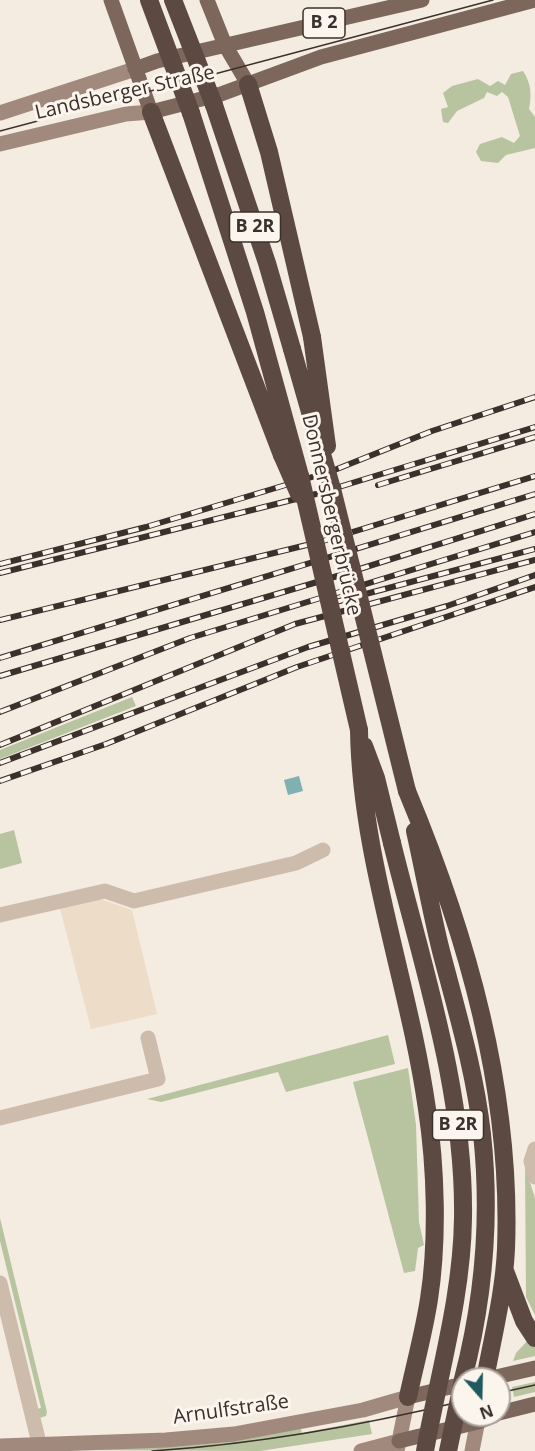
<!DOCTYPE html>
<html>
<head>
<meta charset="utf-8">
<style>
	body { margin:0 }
	#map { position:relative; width:535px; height:1451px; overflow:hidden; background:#f4ebe1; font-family:"Open Sans",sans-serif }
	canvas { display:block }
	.north { position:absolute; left:451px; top:1367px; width:60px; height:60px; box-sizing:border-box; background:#fbf5ee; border:2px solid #aea6a0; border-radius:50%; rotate:160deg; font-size:16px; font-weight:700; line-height:24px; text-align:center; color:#3b302b }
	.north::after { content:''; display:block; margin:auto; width:21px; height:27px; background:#1f5a5e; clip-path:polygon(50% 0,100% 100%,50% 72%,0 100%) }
</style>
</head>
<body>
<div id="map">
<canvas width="535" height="1451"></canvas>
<div class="north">N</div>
</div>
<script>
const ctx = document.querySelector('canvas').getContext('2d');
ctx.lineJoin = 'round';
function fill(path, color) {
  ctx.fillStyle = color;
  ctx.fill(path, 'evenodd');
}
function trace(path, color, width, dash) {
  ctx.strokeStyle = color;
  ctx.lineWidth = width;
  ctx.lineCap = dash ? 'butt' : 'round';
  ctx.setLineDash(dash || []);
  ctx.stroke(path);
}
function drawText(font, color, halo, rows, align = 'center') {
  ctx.font = font + ' "Open Sans",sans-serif';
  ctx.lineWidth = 6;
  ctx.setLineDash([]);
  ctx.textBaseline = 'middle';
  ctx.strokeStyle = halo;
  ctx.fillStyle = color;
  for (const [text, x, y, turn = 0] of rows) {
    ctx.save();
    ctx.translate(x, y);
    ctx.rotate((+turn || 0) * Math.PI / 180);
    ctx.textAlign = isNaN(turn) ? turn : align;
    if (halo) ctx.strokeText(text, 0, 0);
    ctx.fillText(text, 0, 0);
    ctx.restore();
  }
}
const green = new Path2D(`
	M523,71c8,12 9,24 6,38l6,8v31l-29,7 -8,8 -17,-2 -5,-9 4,-8 22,-7 12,6 6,-7 -12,-39 -6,-5 -5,4 -10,-4 -3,6 -27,13 -9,12 -5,-1 -2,-13 7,-2 -5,-14 9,-7 26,-7 12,7 8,-5 7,4 6,-11z
	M132,697l4,9 -136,53v-9z
	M14,830l8,33 -22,6v-35z
	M388,1035l7,29 -109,28 -8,-20 -117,30 -14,-3z
	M408,1068l8,57 3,97 5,23 -6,3 -3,23 -11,2 -51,-191z
	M525,1167l10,31v117l-9,-18z
	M0,1218l47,194 -1,4 -7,2 -2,-9 4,-1 -41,-167z
	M529,1339l6,5v12l-22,5 3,-8z
	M535,1382v10l-21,5 -2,-10z
	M369,1420l3,14 -112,17 -188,-1 228,-24 2,7z`);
const plaza = new Path2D(`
	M100,899l32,11 25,104 -66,15 -31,-121z`);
const water = new Path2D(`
	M299,776l4,15 -15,4 -4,-15z`);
const street = new Path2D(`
	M0,915l105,-24 29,10 162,-38 27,-13
	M0,1118l158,-39 -10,-41
	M535,1149l-4,12 4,16
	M0,1283l39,160`);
const secondary = new Path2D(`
	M0,113l135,-44
	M0,144l126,-30 25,-2
	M0,1446l166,-6 68,-6 129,-24 45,-13 -11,54
	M361,1451l38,-10
	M472,1451l7,-36`);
const primary = new Path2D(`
	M111,0l40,112 70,-18 100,-37 214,-57
	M207,0l18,45 23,39
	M135,69l22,-8 265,-61
	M487,1379l48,-11
	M408,1397l55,-13
	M499,1413l36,-9
	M399,1441l79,-19 17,-7`);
const highway = new Path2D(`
	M248,84l21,68 43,185
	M214,105l53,158 25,86
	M151,112l131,343
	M191,113l64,199 45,164
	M359,730c2,129 50,252 68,379 9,59 11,132 2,190 -5,33 -14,65 -21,98
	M364,746l12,32 16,65
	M407,791c60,144 105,300 99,458 -2,44 -13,87 -21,130
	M415,831c9,40 16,80 26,120 16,61 34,121 41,183 9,83 2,164 -19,245
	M505,1271l19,50 11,17`);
const tram = new Path2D(`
	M0,131l493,-131
	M499,1393l36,-8
	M152,1451c106,-7 208,-25 311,-50`);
const rail = new Path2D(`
	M378,485l157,-48
	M0,564l146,-37 186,-56 100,-40 103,-34
	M0,573l316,-79 219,-67
	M332,603l203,-54
	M0,620l323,-79 212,-65
	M0,658l535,-164
	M0,676l334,-99 201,-63
	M0,712l190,-74 345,-106
	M0,745l295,-121 240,-64
	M0,763l308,-116 139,-41 88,-31
	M0,781l106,-37 191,-77 238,-80`);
const highwayBridge = new Path2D(`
	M149,0l42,113
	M173,0l41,105
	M312,337l15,109
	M292,349l40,140 75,302
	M282,455l17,39
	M300,476l59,254
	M392,843c30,122 73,248 71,375 -1,79 -24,155 -38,233
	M448,1451l15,-71`);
const shields = [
	[324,23,42],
	[255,227,51],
	[458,1125,51]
];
const shieldNames = [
	["B 2",324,23],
	["B 2R",255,227],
	["B 2R",458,1125]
];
const streetNames = [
	["Landsberger Straße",125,93,-13],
	["Donnersbergerbrücke",331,515,77],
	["Arnulfstraße",231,1410,-8]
];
fill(green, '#b8c4a0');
fill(plaza, '#ecdcc8');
fill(water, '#7fb0b2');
trace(street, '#cdbbac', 15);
trace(secondary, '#a18a7d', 15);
trace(primary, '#7d675c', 15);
trace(highway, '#5c4a42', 18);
trace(tram, '#3b302b', 1.5);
trace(rail, '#3b302b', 6);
trace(rail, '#fbf5ee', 4, [11]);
trace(highwayBridge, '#5c4a42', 18);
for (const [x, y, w] of shields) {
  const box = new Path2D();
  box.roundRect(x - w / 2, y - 15, w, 30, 4.5);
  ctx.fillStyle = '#fbf5ee';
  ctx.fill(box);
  trace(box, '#3b302b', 1.5);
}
drawText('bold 18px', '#3b302b', null, shieldNames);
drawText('20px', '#3b302b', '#fbf5ee', streetNames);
</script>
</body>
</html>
